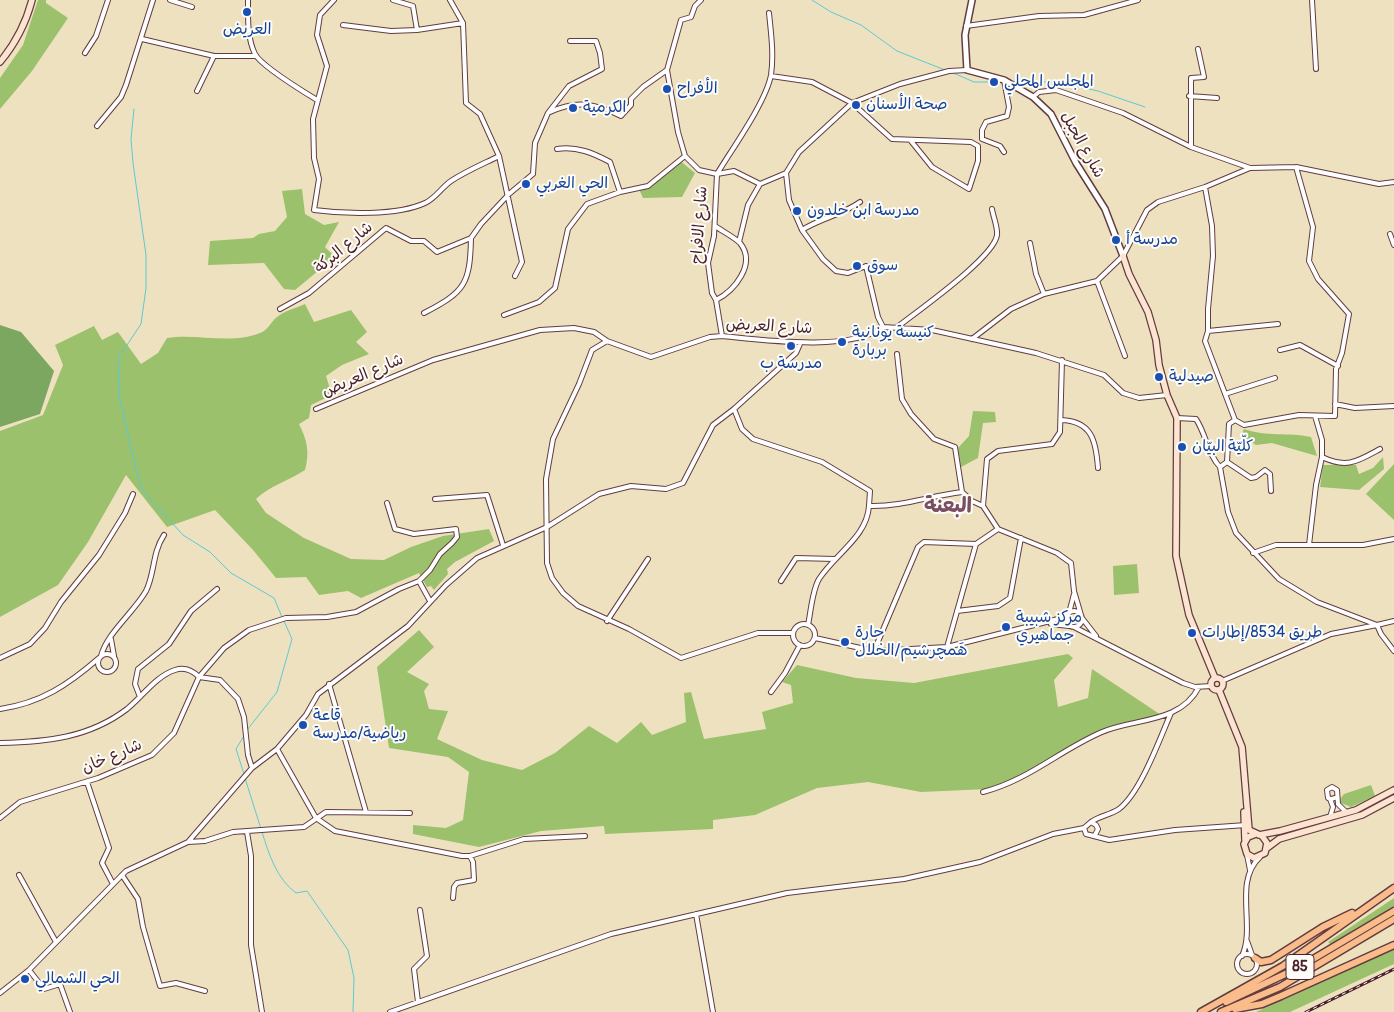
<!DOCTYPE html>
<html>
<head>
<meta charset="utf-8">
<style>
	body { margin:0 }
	canvas { display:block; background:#eee1c0 }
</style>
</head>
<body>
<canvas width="1394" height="1012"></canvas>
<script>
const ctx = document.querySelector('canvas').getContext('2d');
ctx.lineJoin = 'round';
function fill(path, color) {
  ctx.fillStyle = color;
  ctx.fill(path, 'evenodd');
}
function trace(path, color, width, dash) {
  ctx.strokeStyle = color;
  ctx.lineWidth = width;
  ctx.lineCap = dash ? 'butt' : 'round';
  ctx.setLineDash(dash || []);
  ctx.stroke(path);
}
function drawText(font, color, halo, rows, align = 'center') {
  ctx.font = font + ' Pangolin,"Playpen Sans Arabic",sans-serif';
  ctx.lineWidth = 4;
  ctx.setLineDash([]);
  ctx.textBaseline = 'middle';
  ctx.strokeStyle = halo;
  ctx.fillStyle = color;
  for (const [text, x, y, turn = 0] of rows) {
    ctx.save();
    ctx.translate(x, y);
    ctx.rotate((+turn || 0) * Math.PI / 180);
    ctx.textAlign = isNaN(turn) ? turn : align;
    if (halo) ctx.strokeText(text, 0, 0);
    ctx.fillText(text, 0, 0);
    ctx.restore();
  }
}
const green = new Path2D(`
	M38,0h8v3l22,15 -36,53 -32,38v-31l23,-33z
	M679,160l16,13 -13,24 -39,1 -4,-9 10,-3z
	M302,189l3,25 19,11 15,-3 -14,25 10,10 -40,33 -11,-1 -20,-26 -56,2 2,-24 43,-3 6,-4 16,-3 12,-14 -5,-26z
	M305,304l9,18 37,-12 16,22 -11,10 13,12 -27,11 -16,11 6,19 -21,10 -2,13 -10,6c8,16 11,28 6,46 -15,10 -36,16 -49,29l10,14 38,25 47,21 33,1 27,-13 32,-11 46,-7 5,12 -39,21 -8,7 1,5 -14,16 -3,-4 -4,1 -8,-14 -58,25 -13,-7 -29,4 -13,-18 -30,1 -23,-28 -38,-40 -48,17 -41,-52 -38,67 -30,43 -58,32v-186l43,-16 20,-50 -8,-20 39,-19 8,14 16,-8 23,32 17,-11 9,-15c31,-5 62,7 93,-5 7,-2 11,-11 17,-16 7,-6 19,-9 28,-13z
	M973,411l22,1 1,10 -13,1 -5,35 -17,9 -3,-19 11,-12z
	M1244,429c23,8 43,3 67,8l6,19 -45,-13 -16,2 -15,-9z
	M1383,457l1,12 -25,21 -39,-3 3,-22h33l3,9 14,-6z
	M1394,464v56l-28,-26z
	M1137,564l2,29 -25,2 -1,-29z
	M419,630l15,17 -27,25 22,12 -5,7 5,18 19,2 -11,28 45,21 40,10 33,-17 34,-27 28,17 24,-21 11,13 34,-13 -2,-29 7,-1 13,47 62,-10 -4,-17 31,-9 -2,-18 -9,-3 15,-17 59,13 58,5 154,-29 5,4 -19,22 4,27 30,-9 4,-29 69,46 -66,21 -80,44 -27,9 -67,3 -53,-10 -51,6 -62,27 -42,5v9l-108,5 -1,-8 -63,5 -62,16 -66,-13v-9l33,3 17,-8 6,-48 -21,-15 -59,-9 -12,-81z
	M1371,785l4,11 -24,11 -10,-4v-5l3,-4z
	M1394,898v9l-62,39 -4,-4z
	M1394,950v14l-104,48h-34l95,-45z`);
const forest = new Path2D(`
	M0,325l21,7 33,39 -14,43 -40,13z`);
const stream = new Path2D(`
	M812,0l19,12 30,13 36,26 48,19
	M951,72l23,10h27
	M1012,82h43l43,9 47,16
	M134,109l-3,30 2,24 13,92v33l-5,36 -22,33v25l1,17 16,71 7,21 40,44 27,17 21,21 43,25 8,19
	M247,730l30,-38 15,-53 -8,-18
	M244,774l-8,-25 9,-15
	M245,778l16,51
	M262,832c7,23 15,47 34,61l11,-2 41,59 6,28 -1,34`);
const minor = new Path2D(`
	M170,0l22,7
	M248,0c0,17 -1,38 7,54 6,12 49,38 62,46
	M334,0l-14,15 -3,20 10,31 -14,53 1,39 5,21 -5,31c30,4 83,6 111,-7 10,-4 17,-16 26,-22 15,-10 32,-17 48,-25
	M393,0l20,6 4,24
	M450,0l13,23 3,80 14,11 19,42 23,106 -7,14
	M701,0l-6,6 -4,11 -10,3 -14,50 11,62 7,24 14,14 18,4 -3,62 -6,27 4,30 4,7 6,36
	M1312,0l4,69
	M343,25l48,6 26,-1 46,-7
	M966,26l73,-10 45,-1 54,-15
	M142,39l72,17h41
	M85,53l11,-17 12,-36
	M771,76l41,6 40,21 40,36 79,3 7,4v15l-9,28 -37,-22 -21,-26
	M197,91l17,-35
	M1189,96l28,2
	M1033,97l6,-5 17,-2 67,23 68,34 59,21
	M550,112c26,-12 45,-9 71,4l10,-11v-6l12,-12 24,-17
	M97,126l24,-29 5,-12 27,-85
	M1191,147v-69l13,-1 -6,-28
	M557,149c20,-3 36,4 53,13l10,30
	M1004,152l-4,-6 -18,-7v-9l4,-8 21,-6 2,-9 -5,-27
	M717,174c15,-25 49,-72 54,-99 3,-21 0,-42 -2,-62
	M717,174l17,-3 26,13 26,-11
	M1205,187l7,39 1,30 -5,53v22l-3,10 30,79
	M715,226c7,5 19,11 25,17 17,21 -6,48 -24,57
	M802,230c19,-12 40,-15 58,-28
	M1390,234l4,11
	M739,242l9,-37 12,-21
	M1030,243l6,31 8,20
	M1097,281l28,75
	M280,309l29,-16 77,-65 25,13h13l13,11 34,-14 10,-14 28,-30 24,-20 2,-31 13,-30 21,-27 33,-17 -2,-16 -4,-12h-26
	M424,313c41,-21 46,-29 47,-75
	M504,315l35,-13 16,-14 13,-59 19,-25 33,-12 28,-6 37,-30
	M883,327l-5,-10 -12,-51 -18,7 -12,-2 -13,-12 -21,-29 -13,-30 -3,-27 13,-21 53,-49 48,-19 49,-13 18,-1
	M896,328c20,-16 98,-70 101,-93 1,-7 -4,-19 -5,-26
	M1208,331l70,-7
	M972,339l39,-30 33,-15 53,-13 26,-25 24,-46 11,-8 47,-15 45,-19 46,-1 83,17 15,-2
	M607,341l-15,9 -13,34 -26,55 -7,40 1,84 5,15 11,15 15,13 51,23 52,29 77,-25h35
	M1280,350l20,-5 38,21
	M897,354l5,45 9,15 23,25 21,8 7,45 10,9 11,5
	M1062,360l-2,72 -8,12 -54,7 -11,8 -4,47 15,23 59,24 14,10 3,28 7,24
	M1225,394l50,-16
	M1335,404l20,4 39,-2
	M316,409l117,-49 107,-30 34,-2 20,4 13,9 44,16 59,-20 12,-1c41,4 129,16 161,-9l49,3 104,23 68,22 19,18 16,5 28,-3
	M734,409l8,20 11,10 69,23 48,29 -1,15c33,1 60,-10 93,-14
	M1177,418l19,1c10,15 12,36 24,48l7,-5 2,-38 6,-4 9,5 55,-10 36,1 1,-47 6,-16 7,-39 -31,-35 -9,-18 4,-34 -17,-60
	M1061,420c31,1 35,21 37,48
	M1322,457c25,12 36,4 58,-8
	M1227,462l24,16 5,-1 9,-7 5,4 1,17
	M1220,467l8,45 8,21 43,46 38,23 60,23 17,-4
	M435,499l52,-4 16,50
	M387,503l8,26 19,5 42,-5 1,8 -5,6 -12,11 -10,16 -11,11
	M1309,545l7,-60 6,-28v-17l-7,-24
	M1253,553l23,-8h87l31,-6
	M781,581l15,-23 39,1
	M957,611l41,-5 12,-8 11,-60
	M1066 619a8 8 0 1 1 16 0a8 8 0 1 1-16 0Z
	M1069,613l5,-19
	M1082,618l14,18
	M607,621l41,-62
	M793 635a11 11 0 1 1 22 0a11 11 0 1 1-22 0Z
	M1051,624l18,2
	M808,625c3,-14 4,-34 11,-46 16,-25 48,-42 50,-73
	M1074,627l109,56 12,4 16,-1
	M815,638l59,13 73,-4 119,-30
	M111,639l3,17
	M947,647l29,-103
	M874,651l44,-104 6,-5 52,2 22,-15
	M98 663a9 9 0 1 1 18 0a9 9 0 1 1-18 0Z
	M101,656c6,-23 33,-44 45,-65 9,-18 6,-38 18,-56
	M0,658l30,-14 15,-16 16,-26 38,-47 26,-42 8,-19
	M1222,681l109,-47 46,-9 4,9 13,17
	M329,684l37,128
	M771,692l14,-19 15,-28
	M140,697l-5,-13 3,-15 31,-25 22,-33 26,-22
	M0,709c41,-6 68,-24 99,-51
	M0,743c46,-1 89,-5 127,-34 15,-12 29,-33 48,-39 9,-3 17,0 24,7l25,-29 25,-18 37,-12 41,-1 29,-5 43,-23 20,-8 11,20
	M277,749l39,69 19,13 127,25h8l54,-17 61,-3
	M87,782l22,66 -7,15 11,21
	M983,792c46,-12 77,-42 119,-60 32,-14 78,-8 97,-45
	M1337,797l-5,2 -4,-1 -1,-8 5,-3 5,3 1,14 8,8
	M1330,817l3,-10 -3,-8
	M0,818l20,-16 78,-24 54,-23 22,-22 25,-56 21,3 18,19 6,18 4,38 4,13
	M1091,822c8,-6 19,-7 28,-13 22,-17 41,-71 52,-96
	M247,832l4,24v89l11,67
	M1095,835l3,-6 -2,-4 -5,-3 -7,6 2,6 23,6 66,-10 71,-5
	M188,842l17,-1 28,-9 71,-5 22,-15 84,1
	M1247,855l3,15
	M19,875l37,67
	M122,875l16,24 5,28 17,59 16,-3 29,8
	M453,898l1,-11 3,-4 17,-3 -1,-18 -3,-6
	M696,914l17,98
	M1247,941l5,14
	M1237 964a10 10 0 1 1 20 0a10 10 0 1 1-20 0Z
	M1242,956c14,-30 -9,-74 18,-99
	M29,970l15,19 16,-5 10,28
	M0,993l29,-23 97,-99 62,-29 64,-74 25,-19 29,-34 12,-21 90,-68 38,-41 31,-27 70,-31 52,-33 32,-8 35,3 17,-6 30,-58 21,-16 62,-56 4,-9
	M418,1002l-4,-33 13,-13 -7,-46
	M390,1012l221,-78 176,-41 117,-14 76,-17 73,-28 31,-6`);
const tertiary = new Path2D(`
	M972,0l-7,35 2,35 37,10 29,17 18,17 25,49 29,46 18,47`);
const secondary = new Path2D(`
	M0,62c15,-18 26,-39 32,-62
	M1123,256l6,18 19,38 8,28 3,25 8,30 10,23 -1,138 13,59 26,63
	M1211 684a6 6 0 1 1 12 0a6 6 0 1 1-12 0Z
	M1219,690l23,57 7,83 13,6 5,7 -2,10 -11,5 -7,-4 -3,-10 4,-7 8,-3
	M1244,812l1,28
	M1259,835l21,-4 76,-21 38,-20
	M1267,848l12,-9 83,-24 32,-17`);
const trunk = new Path2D(`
	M1255,958l6,4 10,-2 52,-33 29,-14
	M1226,1002l72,-34 96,-57
	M1235,1009l27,-5 19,-8 113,-51
	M1201,1012l82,-46 111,-78
	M1221,1012l59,-25 114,-68`);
const rail = new Path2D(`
	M1306,1012l88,-43`);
const markers = [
	[247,12,5,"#1a4fb4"],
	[994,82,5,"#1a4fb4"],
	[667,89,5,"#1a4fb4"],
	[856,105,5,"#1a4fb4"],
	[573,108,5,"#1a4fb4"],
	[526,184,5,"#1a4fb4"],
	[797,211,5,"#1a4fb4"],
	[1116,240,5,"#1a4fb4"],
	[857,266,5,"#1a4fb4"],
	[842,342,5,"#1a4fb4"],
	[791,346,5,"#1a4fb4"],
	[1159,377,5,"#1a4fb4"],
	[1182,447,5,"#1a4fb4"],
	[1006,627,5,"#1a4fb4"],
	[1192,633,5,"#1a4fb4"],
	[845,642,5,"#1a4fb4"],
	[303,725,5,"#1a4fb4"],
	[25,979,5,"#1a4fb4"]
];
const shields = [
	[1300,967,28]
];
const shieldNames = [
	["85",1300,967]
];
const transitNames = [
	["العريض",247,30,"center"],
	["المجلس المحلي",1004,82],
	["الأفراح",677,89],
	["صحة الأسنان",866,105],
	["الكرمية",583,108],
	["الحي الغربي",536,184],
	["مدرسة ابن خلدون",807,211],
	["مدرسة أ",1126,240],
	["سوق",867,266],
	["كنيسة يونانية",852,333],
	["بربارة",852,351],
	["مدرسة ب",791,364,"center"],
	["صيدلية",1169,377],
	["كلّيّة البيّان",1192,447],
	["مركز شبيبة",1016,618],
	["جماهيري",1016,636],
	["حارة",855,633],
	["هَمچرشيم/الخلال",855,651],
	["طريق 8534/إطارات",1202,633],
	["قاعة",313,716],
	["رياضية/مدرسة",313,734],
	["الحي الشمالي",35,979]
];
const streetNames = [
	["شارع الجبل",1082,145,61],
	["شارع الافراح",700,225,-86],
	["شارع البركة",344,248,-40],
	["شارع العريض",769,327,3],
	["شارع العريض",363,376,-23],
	["شارع خان",112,757,-23]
];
const districtNames = [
	["البعنة",948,507]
];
fill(green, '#9bc16c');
fill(forest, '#7ca760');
trace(stream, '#5cc9d3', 1);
trace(minor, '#633c41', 6);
trace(tertiary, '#633c41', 8);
trace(secondary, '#633c41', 8);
trace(trunk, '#633c41', 9);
trace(minor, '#fff', 4);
trace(tertiary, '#fff', 5);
trace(secondary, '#fde4d0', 5.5);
trace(trunk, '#f9bc8a', 6);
trace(rail, '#4a1f2b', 3);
trace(rail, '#fdfcf7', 1, [4]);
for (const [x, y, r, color] of markers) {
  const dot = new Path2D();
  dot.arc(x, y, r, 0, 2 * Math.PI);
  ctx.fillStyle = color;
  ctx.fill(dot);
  trace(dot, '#fdfcf7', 2);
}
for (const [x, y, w] of shields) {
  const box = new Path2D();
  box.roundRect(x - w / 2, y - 12.5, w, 25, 4);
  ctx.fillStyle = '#fdfcf7';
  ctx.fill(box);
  trace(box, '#4a1f2b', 1);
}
drawText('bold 15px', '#4a1f2b', null, shieldNames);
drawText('16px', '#164399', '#fdfcf7', transitNames, 'left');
drawText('16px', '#4a1f2b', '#fdfcf7', streetNames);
drawText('bold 21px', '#7a4f63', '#fdfcf7', districtNames);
</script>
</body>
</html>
